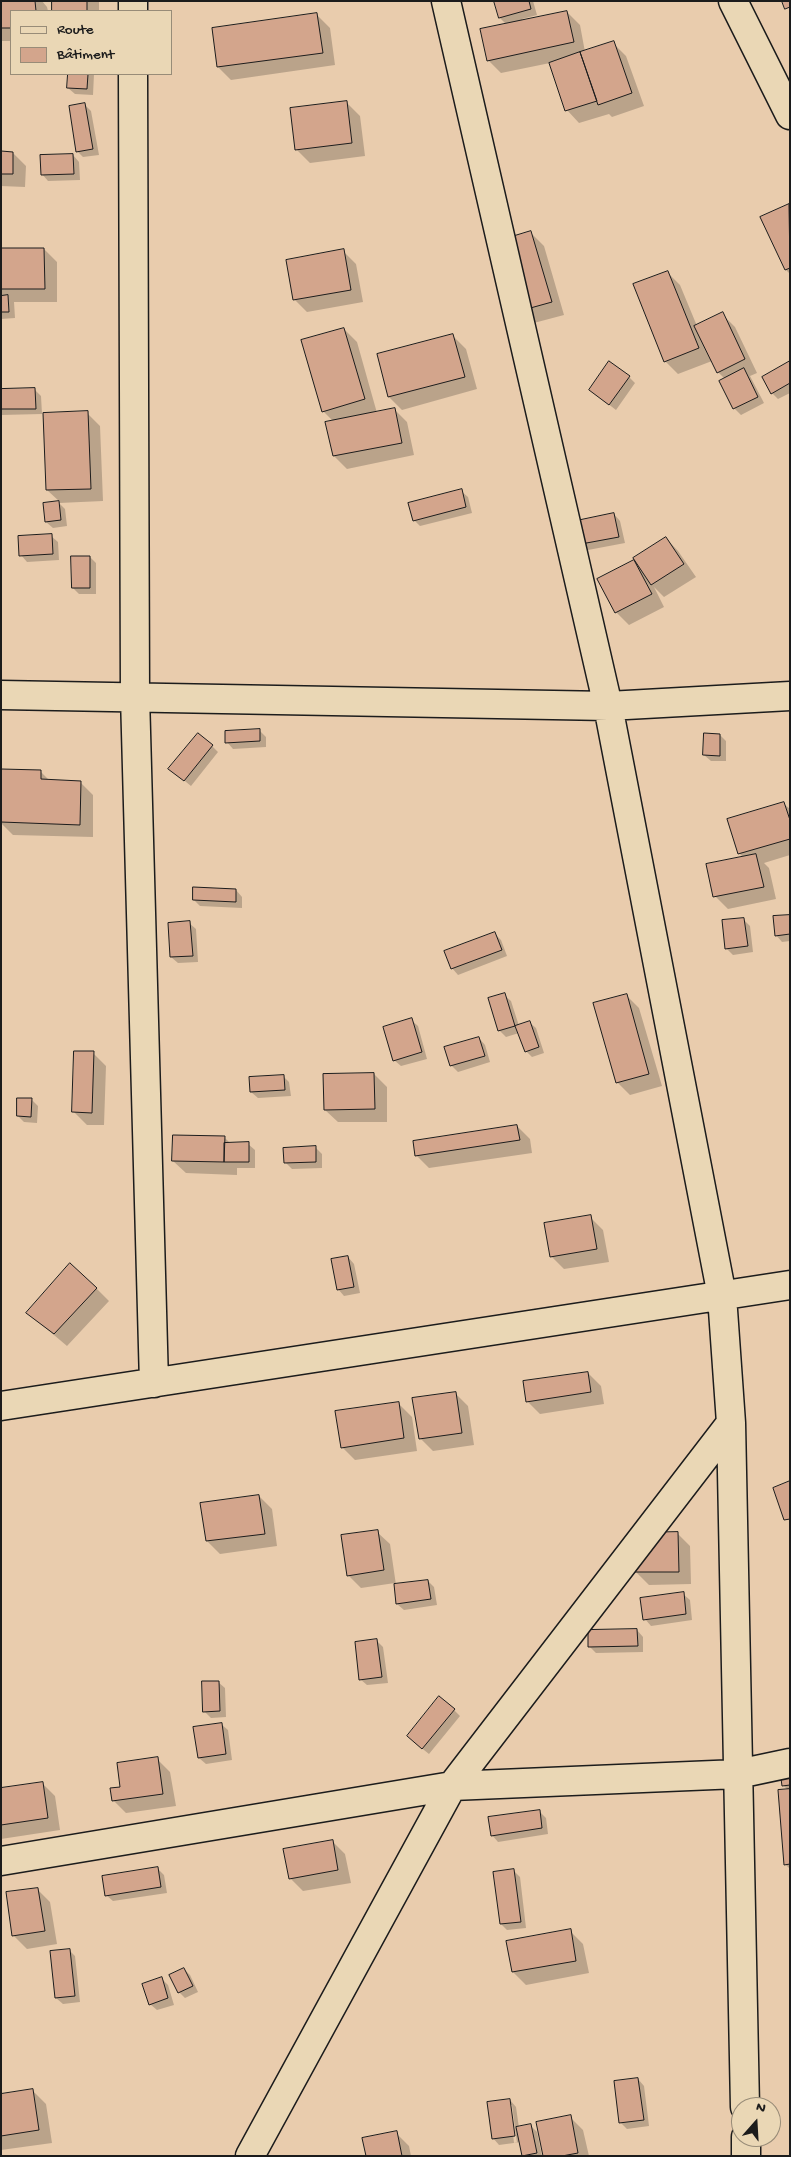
<!DOCTYPE html>
<html>
<head>
<meta charset="utf-8">
<style>
	body { margin:0 }
	#map { position:relative; width:791px; height:2157px; overflow:hidden; background:#e9ccad; font-family:"Gochi Hand",sans-serif }
	canvas { display:block }
	.frame { position:absolute; inset:0; border:2px solid #1c1c1c; pointer-events:none }
	.legend { position:absolute; left:10px; top:10px; width:162px; height:65px; box-sizing:border-box; background:#ead7b5; border:1px solid #988c78; margin:0; padding:6px 9px; list-style:none; font-size:15px; color:#1c1c1c }
	.legend li { display:flex; align-items:center; gap:10px; height:25px }
	.legend b { width:25px; border:1px solid #988c78 }
	.north { position:absolute; left:731px; top:2097px; width:50px; height:50px; box-sizing:border-box; background:#ead7b5; border:1px solid #988c78; border-radius:50%; rotate:19deg; font-size:14px; font-weight:700; line-height:20px; text-align:center; color:#1c1c1c }
	.north::after { content:''; display:block; margin:auto; width:18px; height:22px; background:#1c1c1c; clip-path:polygon(50% 0,100% 100%,50% 72%,0 100%) }
</style>
</head>
<body>
<div id="map">
<canvas width="791" height="2157"></canvas>
<div class="frame"></div>
<ul class="legend">
<li><b style="height:6px;background:#ead7b5"></b>Route</li>
<li><b style="height:14px;background:#d3a58c"></b>Bâtiment</li>
</ul>
<div class="north">N</div>
</div>
<script>
const ctx = document.querySelector('canvas').getContext('2d');
ctx.lineJoin = 'round';
function fill(path, color) {
  ctx.fillStyle = color;
  ctx.fill(path, 'evenodd');
}
function trace(path, color, width, dash) {
  ctx.strokeStyle = color;
  ctx.lineWidth = width;
  ctx.lineCap = dash ? 'butt' : 'round';
  ctx.setLineDash(dash || []);
  ctx.stroke(path);
}
const shadow = new Path2D(`
	M1,1h41l5,6 1,4h-37v30h-10z
	M53,1h46v10h-45z
	M495,1h38l4,14 -15,4 1,2 44,-9 13,13 5,27 28,-9 13,13 18,50 -32,11 -3,-3 -30,9 -12,-13 -17,-47 -49,10 -13,-13 19,-35 -7,-7z
	M317,15l13,13 5,37 -104,15 -13,-13z
	M69,74h25l-1,21 -18,-1 -7,-6z
	M347,103l13,13 5,40 -55,7 -13,-13z
	M85,105l6,6 8,44 -16,2 -6,-6z
	M1,153h12l13,13 -1,21 -24,-1z
	M73,155l6,7 1,18 -32,1 -6,-7z
	M788,205l2,1v68l-4,-4 -25,-52z
	M531,233l13,13 20,69 -34,9z
	M1,249h43l13,13v40h-43l1,16 -14,1z
	M343,251l13,13 7,38 -56,10 -13,-13z
	M667,272l13,13 17,41 25,-12 13,13 22,46 -7,3 14,27 -23,12 -7,-7 -9,-29 -7,-7 -6,-11 -34,13 -13,-13z
	M344,329l13,13 20,71 17,-4 13,13 7,33 -67,14 -13,-13v-34l-11,-11z
	M453,336l13,13 11,40 -75,21 -13,-13z
	M790,363v30l-12,6 -6,-6z
	M629,377l6,6 -19,27 -26,-20z
	M1,390h34l6,6 1,18 -41,1z
	M87,413l13,13 3,75 -44,2 6,6 2,17 -14,2 -7,-6 -1,-18 15,-2 -13,-12z
	M461,491l7,6 4,16 -52,13 -6,-6z
	M614,514l6,7 5,22 -37,7 -6,-7z
	M51,536l7,6 1,18 -32,2 -6,-7z
	M666,538l12,13 18,26 -32,20 -10,-10 10,20 -35,18 -13,-13 -17,-32 36,-19z
	M90,557l6,6v31h-17l-6,-6z
	M260,731l6,6v10l-33,2 -6,-7z
	M720,735l6,6v20h-15l-7,-6z
	M212,746l6,6 -27,34 -21,-17z
	M40,771l10,10 30,1 13,13v42l-80,-2 -12,-12v-41z
	M784,804l6,5v46l-26,8 5,5 7,31 -48,10 -13,-13 28,-39 -4,-4z
	M236,890l6,7v11l-42,-2 -6,-6z
	M790,916v25l-8,1 -6,-7z
	M744,920l6,6 3,26 -20,3 -7,-7z
	M189,923l7,6 2,33 -20,1 -7,-6z
	M494,933l7,7 6,16 -49,19 -6,-7z
	M504,995l7,6 8,25 10,-4 7,6 8,25 -12,4 -6,-6 -7,-18 -13,4 -7,-7z
	M626,995l13,13 23,78 -32,9 -13,-13z
	M411,1020l7,6 9,33 -26,7 -7,-6z
	M479,1038l6,7 5,17 -32,10 -7,-7z
	M93,1053l13,13 -2,59h-17l-13,-13z
	M374,1074l13,13v35h-49l-13,-12z
	M283,1076l6,6 2,14 -33,2 -7,-6z
	M31,1099l7,7 -1,17 -13,-1 -6,-6z
	M517,1126l13,13 2,14 -103,15 -13,-13z
	M224,1137l7,7h17l7,6v18h-18v7l-51,-2 -13,-12z
	M315,1147l7,7v14l-30,1 -7,-7z
	M590,1217l13,13 6,32 -45,7 -13,-13z
	M348,1257l6,7 6,29 -16,3 -6,-7z
	M96,1288l13,13 -42,45 -39,-33z
	M588,1373l13,13 3,18 -64,10 -13,-13z
	M455,1393l13,13 6,39 -41,6 -13,-13z
	M399,1404l13,13 5,34 -62,9 -13,-13z
	M259,1496l13,13 5,37 -57,8 -13,-13z
	M377,1532l13,12 6,41 32,-4 6,6 3,18 -33,5 -7,-6 -2,-21 -34,5 -13,-13z
	M677,1533l13,13 1,38 -42,1 -13,-13z
	M683,1594l7,6 2,20 -41,6 -6,-7z
	M637,1630l6,7v15l-47,1 -7,-7z
	M377,1641l6,6 5,36 -21,2 -7,-6z
	M218,1682l7,6 1,29 -15,1 -7,-7z
	M454,1710l6,6 -31,38 -15,-12z
	M221,1724l7,6 4,30 -26,4 -7,-6z
	M157,1759l13,13 6,34 -50,7 -13,-13 9,-12z
	M790,1771v98l-5,-5 3,-74 -5,-5z
	M42,1783l13,13 5,34 -59,9v-50z
	M539,1811l7,7 2,16 -50,8 -6,-7z
	M332,1841l13,13 6,29 -48,8 -13,-13z
	M158,1869l6,6 3,18 -54,8 -7,-6z
	M514,1871l6,6 6,51 -19,2 -6,-6z
	M37,1889l13,13 7,42 -30,5 -13,-13z
	M570,1931l13,13 6,29 -63,12 -13,-13z
	M69,1950l6,6 5,46 -17,2 -7,-6z
	M184,1969l6,6 8,17 -13,6 -6,-6z
	M162,1979l6,6 6,20 -17,5 -7,-6z
	M638,2079l6,7 5,40 -22,3 -7,-7z
	M33,2091l13,13 6,39 -51,7v-55z
	M510,2100l6,7 3,21 12,-2 6,6 5,24h-19l-2,-14 -22,3 -6,-7zM510,2105h2l5,38h-3z
	M570,2117l13,13 6,26h-45z
	M396,2133l13,13 2,10h-44z`);
const building = new Path2D(`
	M1,1h34l1,10h-25v17h-10z
	M52,1h35v10h-35z
	M494,1h35l2,8 -32,9z
	M782,1h8v6l-5,2z
	M567,11l7,31 -87,19 -7,-32z
	M317,13l6,40 -106,14 -5,-39z
	M614,41l18,52 -34,12 -18,-53z
	M580,52l17,49 -32,10 -16,-48z
	M68,74h20l-1,15 -20,-1z
	M347,101l5,42 -57,7 -5,-42z
	M85,103l8,46 -17,3 -7,-46z
	M1,151l12,1v22h-12z
	M73,154l1,20 -33,1 -1,-20z
	M789,204l1,64 -5,2 -25,-53z
	M531,231l21,71 -36,10 -21,-70z
	M1,248h43l1,41h-44z
	M344,249l7,41 -58,10 -7,-40z
	M668,271l31,77 -35,14 -31,-78z
	M8,295l1,17h-8v-16z
	M723,312l22,47 -28,14 -23,-47z
	M344,328l21,71 -43,13 -21,-72z
	M453,334l12,43 -77,20 -11,-43z
	M609,361l21,15 -21,29 -20,-15z
	M790,361v22l-19,11 -9,-17z
	M744,368l14,29 -25,12 -14,-28z
	M35,388l1,21h-35v-20z
	M395,408l7,35 -69,13 -8,-34z
	M88,411l3,78 -45,1 -3,-77z
	M462,489l4,18 -53,14 -5,-18z
	M59,501l2,19 -16,2 -2,-19z
	M614,513l5,24 -38,7 -5,-23z
	M52,534l1,20 -34,2 -1,-20z
	M666,537l18,27 -33,21 -18,-27z
	M71,556h19v32h-18z
	M634,560l18,34 -37,19 -18,-34z
	M260,729v12l-35,2v-12z
	M198,733l15,12 -29,36 -16,-12z
	M704,733l16,1v22l-17,-1z
	M1,769l40,1v9l40,2 -1,44 -79,-3z
	M784,802l6,18v19l-52,15 -11,-35z
	M756,854l8,33 -51,10 -7,-33z
	M193,887l43,2v13l-43,-2z
	M790,915v19l-15,2 -2,-20z
	M744,918l4,28 -23,3 -3,-29z
	M190,921l3,35 -23,1 -2,-34z
	M495,932l7,18 -51,19 -7,-18z
	M505,993l10,33 -17,5 -10,-33z
	M627,994l22,80 -33,9 -23,-80z
	M412,1018l10,34 -29,9 -10,-34z
	M530,1021l9,26 -14,5 -10,-26z
	M479,1037l6,19 -35,10 -6,-19z
	M74,1051h20l-2,62 -20,-1z
	M374,1073l1,36 -51,1 -1,-36z
	M284,1075l1,15 -35,2 -1,-15z
	M17,1098h15l-1,19 -14,-1z
	M517,1125l3,15 -105,16 -2,-15z
	M173,1135l52,1 -1,26 -52,-1z
	M249,1142v20h-25v-19z
	M316,1146v16l-32,1 -1,-15z
	M591,1215l6,34 -47,8 -6,-34z
	M348,1256l6,31 -17,3 -6,-31z
	M70,1263l27,25 -43,46 -28,-21z
	M588,1372l3,20 -65,10 -3,-21z
	M456,1392l6,41 -43,6 -7,-41z
	M399,1402l5,36 -63,10 -6,-37z
	M790,1481v38l-6,1 -11,-32z
	M259,1495l6,39 -59,7 -6,-38z
	M378,1530l6,40 -37,6 -6,-41z
	M678,1532l1,40h-44l-1,-39z
	M428,1580l3,19 -35,5 -2,-20z
	M684,1592l2,22 -43,6 -3,-22z
	M637,1629l1,17 -50,1v-17z
	M377,1639l5,38 -23,3 -4,-38z
	M202,1681h17l1,30 -17,1z
	M439,1696l16,13 -33,40 -15,-13z
	M222,1723l4,31 -28,4 -5,-31z
	M158,1757l5,37 -51,7 -2,-13 10,-1 -3,-24z
	M790,1770v15l-8,1 -2,-15z
	M43,1782l5,36 -47,7v-37z
	M790,1789v75l-6,1 -6,-75z
	M540,1810l2,18 -51,8 -3,-19z
	M333,1840l5,30 -49,9 -6,-30z
	M158,1867l3,20 -56,9 -3,-20z
	M514,1869l7,53 -21,2 -7,-52z
	M38,1888l7,43 -33,5 -6,-44z
	M571,1929l5,32 -64,11 -6,-31z
	M70,1949l5,47 -20,2 -5,-47z
	M184,1968l9,18 -15,7 -9,-18z
	M162,1977l6,21 -19,7 -7,-21z
	M638,2078l6,42 -25,3 -5,-42z
	M33,2089l6,41 -38,6v-42z
	M510,2099l5,37 -23,3 -5,-37z
	M571,2115l7,38 -16,3h-19l-7,-34z
	M531,2124l6,29 -15,3 -6,-29z
	M397,2131l5,25h-36l-4,-18z`);
const minor = new Path2D(`
	M133,1v10
	M446,1l162,705 114,590 9,127 14,684
	M733,1l57,114
	M133,74l2,622 19,687
	M1,695l607,11 182,-10
	M1,1406l789,-121
	M1,1861l451,-75 286,-12 52,-11
	M746,2137v19
	M250,2156l202,-370 279,-363`);
fill(shadow, '#0003');
fill(building, '#d3a58c');
trace(building, '#1c1c1c', 1);
trace(minor, '#1c1c1c', 31);
trace(minor, '#ead7b5', 28);
</script>
</body>
</html>
